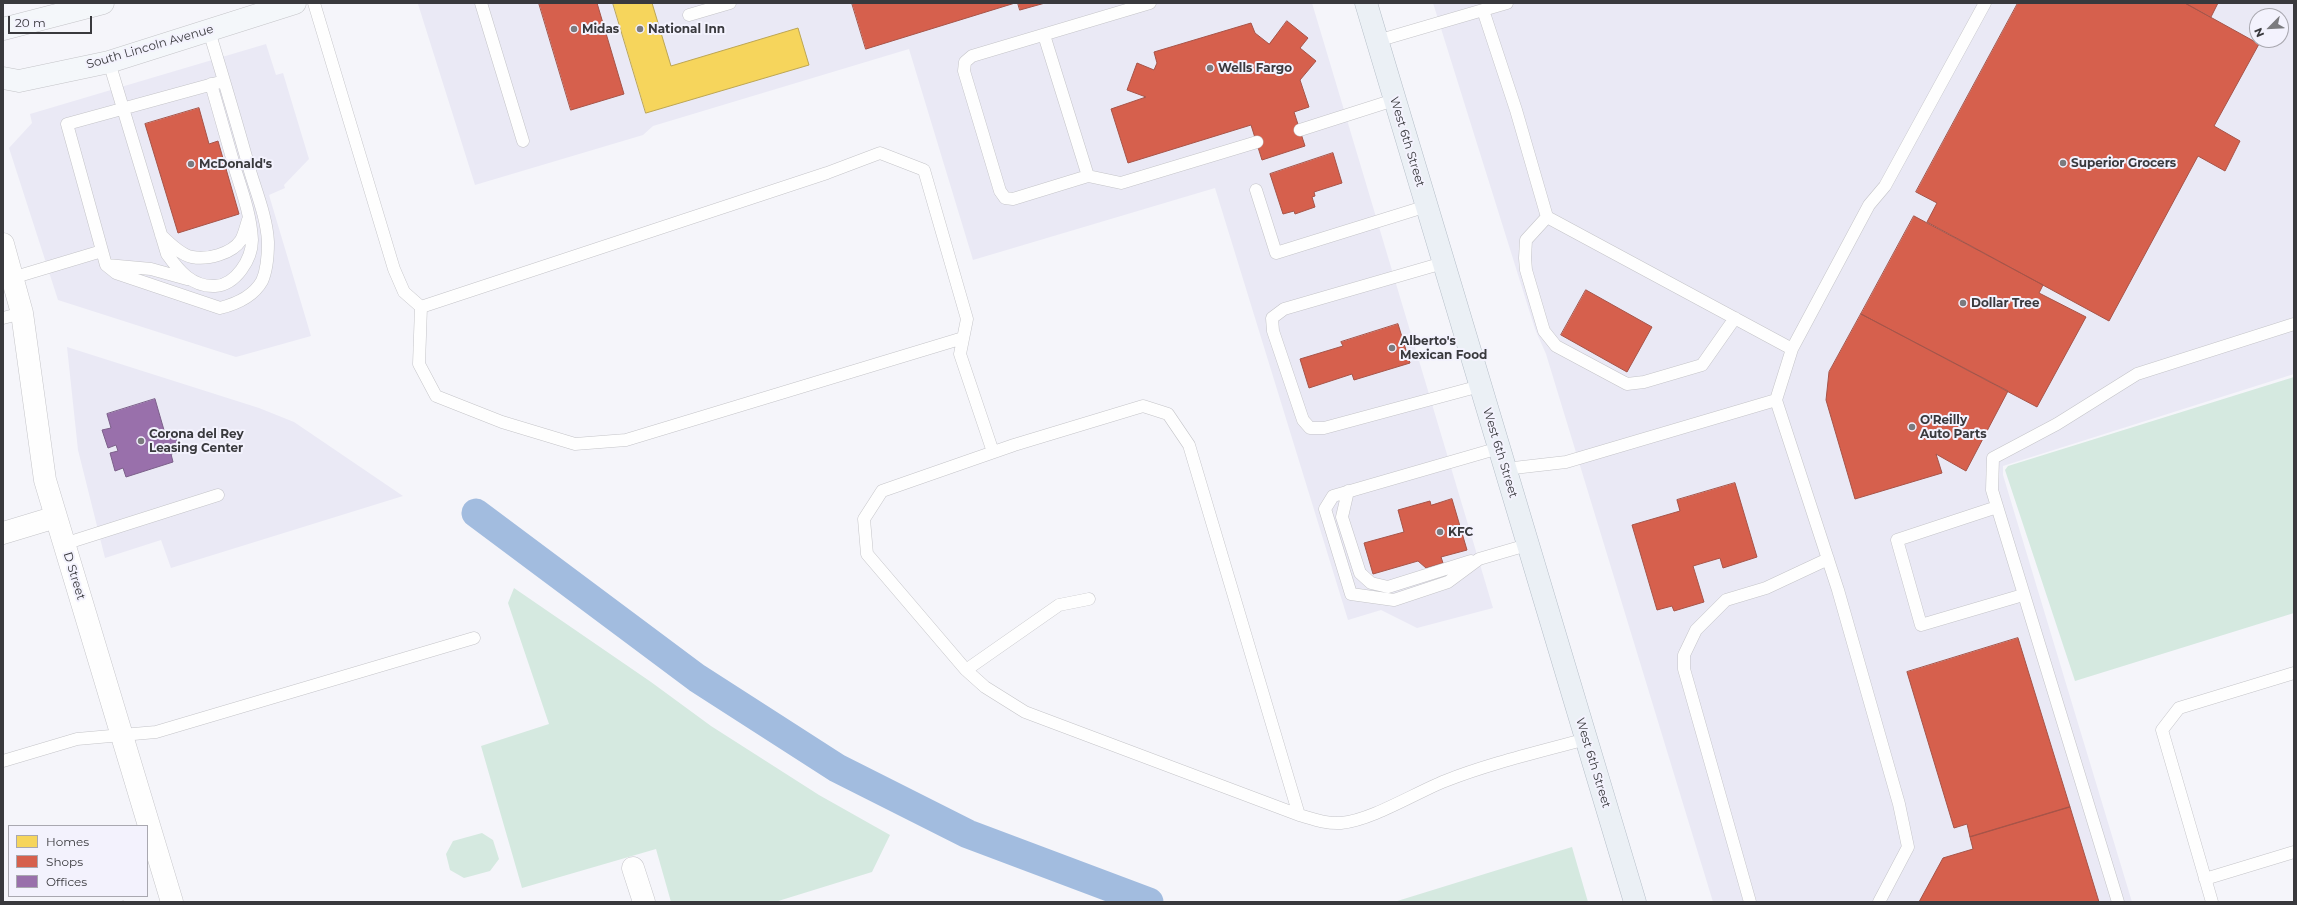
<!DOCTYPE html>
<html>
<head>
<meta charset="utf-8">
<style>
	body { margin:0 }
	#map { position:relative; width:2297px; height:905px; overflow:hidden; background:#f5f5fa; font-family:Montserrat,sans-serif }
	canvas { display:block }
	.frame { position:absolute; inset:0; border:4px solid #39393d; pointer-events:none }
	.legend { position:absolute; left:8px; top:825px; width:140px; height:72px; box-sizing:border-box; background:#f3f2fd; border:1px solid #a9a8b0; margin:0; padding:5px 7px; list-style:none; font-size:12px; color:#39393d }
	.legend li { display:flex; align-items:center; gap:8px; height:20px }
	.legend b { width:20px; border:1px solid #a9a8b0 }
	.north { position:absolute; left:2249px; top:8px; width:40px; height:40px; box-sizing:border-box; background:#f3f2fd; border:1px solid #a9a8b0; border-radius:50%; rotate:246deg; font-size:11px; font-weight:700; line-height:16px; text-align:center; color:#39393d }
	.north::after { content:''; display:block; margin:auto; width:14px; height:18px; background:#7b7b7f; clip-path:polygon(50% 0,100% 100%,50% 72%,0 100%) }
	.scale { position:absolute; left:8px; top:16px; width:84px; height:18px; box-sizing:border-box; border:2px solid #39393d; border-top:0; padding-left:5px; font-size:12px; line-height:14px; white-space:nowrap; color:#39393d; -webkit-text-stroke:3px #f3f2fd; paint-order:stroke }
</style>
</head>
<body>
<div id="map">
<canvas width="2297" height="905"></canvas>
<div class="frame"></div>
<ul class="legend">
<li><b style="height:11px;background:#f6d55c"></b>Homes</li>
<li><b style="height:11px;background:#d6604d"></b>Shops</li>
<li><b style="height:11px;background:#9970ab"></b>Offices</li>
</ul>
<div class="north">N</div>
<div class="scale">20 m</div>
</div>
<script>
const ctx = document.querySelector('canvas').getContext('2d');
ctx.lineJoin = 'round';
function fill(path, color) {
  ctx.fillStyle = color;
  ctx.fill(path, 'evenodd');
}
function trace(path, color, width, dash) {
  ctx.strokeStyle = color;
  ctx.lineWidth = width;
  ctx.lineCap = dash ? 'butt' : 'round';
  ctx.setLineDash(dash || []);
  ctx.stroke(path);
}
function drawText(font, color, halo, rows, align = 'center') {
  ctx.font = font + ' Montserrat,sans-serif';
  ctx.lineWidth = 4;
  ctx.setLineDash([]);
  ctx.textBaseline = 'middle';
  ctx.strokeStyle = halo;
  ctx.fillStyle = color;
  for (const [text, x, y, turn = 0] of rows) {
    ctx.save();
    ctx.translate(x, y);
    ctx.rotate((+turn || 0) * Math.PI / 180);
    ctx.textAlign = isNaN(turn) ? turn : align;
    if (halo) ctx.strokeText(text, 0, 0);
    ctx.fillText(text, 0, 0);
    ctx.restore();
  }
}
const built = new Path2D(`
	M1312,3l181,605 -76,20 -36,-18 -33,10 -133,-432 -242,72 -64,-211 -256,77 -10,9 -168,50 -57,-181z
	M1433,3h861v371l-291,92v9l129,427h-419l-167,-548 -11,-25zM2257,16h24v24h-24z
	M266,44l10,31 7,-2 26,86 -25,26 1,3 -16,7 42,141 -75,21 -178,-57 -49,-152 23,-25 -2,-9z
	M67,347l192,61 35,14 109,74 -232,72 -10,-28 -56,18 -27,-108z`);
const green = new Path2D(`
	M2294,377v236l-219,68 -70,-211 3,-4z
	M514,588l137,94 60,44 108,69 71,40 -18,37 -97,30h-104l-15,-53 -134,39 -41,-142 68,-22 -41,-121z
	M482,833l11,7 6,19 -9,12 -26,7 -14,-8 -4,-16 7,-13z
	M1572,847l16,55h-194z`);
const homes = new Path2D(`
	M613,3h39l19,63 127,-38 11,37 -163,48z`);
const shops = new Path2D(`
	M539,3h58l27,91 -53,16z
	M852,3h163l-149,46z
	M1018,3h27l-25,7z
	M2018,3h167l74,41 -45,82 26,15 -15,30 -27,-15 -89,165 -182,-99 10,-19 -21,-11z
	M2185,3h33l-7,14z
	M1287,21l21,17 -8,10 16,13 -16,19 9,27 -15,5 11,34 -43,14 -11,-35 -123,38 -17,-54 35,-12 -19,-7 10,-27 17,7 3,-7 -3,-11 97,-29 4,10 14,11z
	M199,108l10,36 9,-3 21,73 -61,19 -33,-109z
	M1333,153l9,30 -28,9 1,4 -3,1 3,10 -20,7 -1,-3 -11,3 -13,-40z
	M1914,216l129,69 -4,8 47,24 -49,90 -176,-93z
	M1586,290l66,37 -25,45 -66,-37z
	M1861,314l147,77 -42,80 -30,-17 6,19 -87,26 -29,-99 3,-28z
	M1398,324l12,39 -56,17 -2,-6 -43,14 -9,-29 43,-13 -2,-4z
	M1735,483l22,74 -34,11 -3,-10 -27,8 11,36 -30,9 -2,-5 -15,4 -25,-85 48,-14 -3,-11z
	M1452,499l15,51 -26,7 2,6 -17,5 -8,-7 -45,13 -9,-31 40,-11 -6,-22 32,-9 1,4z
	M2018,638l52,169 -100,30 -3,-13 -13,4 -47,-156z
	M2070,807l29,95h-180l24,-44 30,-9 -3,-12z`);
const offices = new Path2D(`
	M155,399l11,38 9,-3 5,18 -9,2 2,8 -47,15 -3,-9 -8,3 -5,-18 8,-2 -2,-6 -8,3 -6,-18 9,-2 -4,-14z`);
const canal = new Path2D(`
	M476,513l221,165 140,90 131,66 181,68`);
const path = new Path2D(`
	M122,902l2,-1`);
const lane = new Path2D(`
	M314,3l80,266 10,23 17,15 406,-134 53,-20 44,17 43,149 -7,35 33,98
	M481,3l42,138
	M1150,3l-178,53 -7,6 -1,9 36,120 5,7 8,1 75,-23 33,7 136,-41
	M1483,10l24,-7
	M689,15l41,-12
	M209,31c14,46 28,93 41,140 7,23 17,48 18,71 0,12 -1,28 -6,39 -9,16 -26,23 -42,27l-104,-35 -10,-8 -39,-141 157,-43
	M1044,35l44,141
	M1377,41l106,-31 33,100 31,107 245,132 77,-144 16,-19 100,-183
	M109,62l58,192c12,17 25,33 48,32 21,-1 37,-27 37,-46 -1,-23 -9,-46 -16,-68 -8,-29 -17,-59 -25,-88
	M1300,130l94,-30
	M1256,190l20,63 151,-47
	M1547,217l-21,23 -1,18 1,12 18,61 12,15 71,38 17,-2 58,-17 33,-47
	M161,235c8,8 20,20 31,22 15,3 40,-3 49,-17 3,-5 5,-14 7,-20
	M1443,263l-159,46 -12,9 1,13 30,89 7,8h14l156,-42
	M107,265l44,4 36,10
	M12,278l90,-27
	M421,307l-2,57 17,32 66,26 73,22 51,-4 337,-102
	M3,318l19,-5
	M1776,400l62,190 61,214 9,43 -29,55
	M1499,448l-166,48 -8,13 26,85 43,6 54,-18 31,-23 48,-14
	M1505,469l61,-7 210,-62 16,-51
	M1348,491l-6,26 18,56 11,10 17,4 83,-26
	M1997,507l-100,33 24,85 102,-30
	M64,544l154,-49
	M966,670l93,-65 30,-6
	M3,761l74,-22 79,-7 318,-94
	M1299,815l-110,-370 -21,-31 -25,-8 -129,39 -132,46 -18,28 3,35 99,116 19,17 40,25 274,103c14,4 27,9 42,8 31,-3 74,-30 104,-42 46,-18 94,-29 141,-42
	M2205,879l89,-27
	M1750,902l-62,-219 -4,-14v-14l12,-25 30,-30 40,-12 62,-29
	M2118,902l-126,-412 1,-32 64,-34 80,-50 157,-50
	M2212,902l-50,-172 17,-22 115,-35`);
const street = new Path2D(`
	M3,244l19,69 23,167 127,422
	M3,533l53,-16
	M633,868l11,34`);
const secondary = new Path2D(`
	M3,29l100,-26
	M3,78l16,3 90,-19 186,-59`);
const primary = new Path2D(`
	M1366,3l269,899`);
const markers = [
	[574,29,4,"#7b7b7f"],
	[640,29,4,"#7b7b7f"],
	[1210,68,4,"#7b7b7f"],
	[2063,163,4,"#7b7b7f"],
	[191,164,4,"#7b7b7f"],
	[1963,303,4,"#7b7b7f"],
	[1392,348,4,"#7b7b7f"],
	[1912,427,4,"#7b7b7f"],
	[141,441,4,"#7b7b7f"],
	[1440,532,4,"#7b7b7f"]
];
const poiNames = [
	["Midas",582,29],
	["National Inn",648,29],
	["Wells Fargo",1218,68],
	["Superior Grocers",2071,163],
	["McDonald's",199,164],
	["Dollar Tree",1971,303],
	["Alberto's",1400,341],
	["Mexican Food",1400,355],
	["O'Reilly",1920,420],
	["Auto Parts",1920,434],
	["Corona del Rey",149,434],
	["Leasing Center",149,448],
	["KFC",1448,532]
];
const streetNames = [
	["South Lincoln Avenue",150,47,-16],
	["West 6th Street",1407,142,73],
	["West 6th Street",1500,453,73],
	["D Street",74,576,73],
	["West 6th Street",1593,763,73]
];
fill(built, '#eae9f5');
fill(green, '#d5e9e0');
fill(homes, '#f6d55c');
trace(homes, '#bda653', 1);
fill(shops, '#d6604d');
trace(shops, '#a75448', 1);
fill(offices, '#9970ab');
trace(offices, '#7c608a', 1);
trace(canal, '#a2bcdf', 29);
trace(lane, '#c4c4c8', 13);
trace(street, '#c4c4c8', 23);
trace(secondary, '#c4c4c8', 23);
trace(primary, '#b4bdc7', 23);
trace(path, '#dcdcdd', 2.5, [3, 3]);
trace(lane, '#fefefe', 12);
trace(street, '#fefefe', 22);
trace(secondary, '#f4f7fa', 22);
trace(primary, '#ebf0f5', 22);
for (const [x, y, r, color] of markers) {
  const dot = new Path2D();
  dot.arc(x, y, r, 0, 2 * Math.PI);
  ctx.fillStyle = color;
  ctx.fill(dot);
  trace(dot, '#f3f2fd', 1.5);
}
drawText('bold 12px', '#39393d', '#f3f2fd', poiNames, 'left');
drawText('12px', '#39393d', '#f3f2fd', streetNames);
</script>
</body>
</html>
